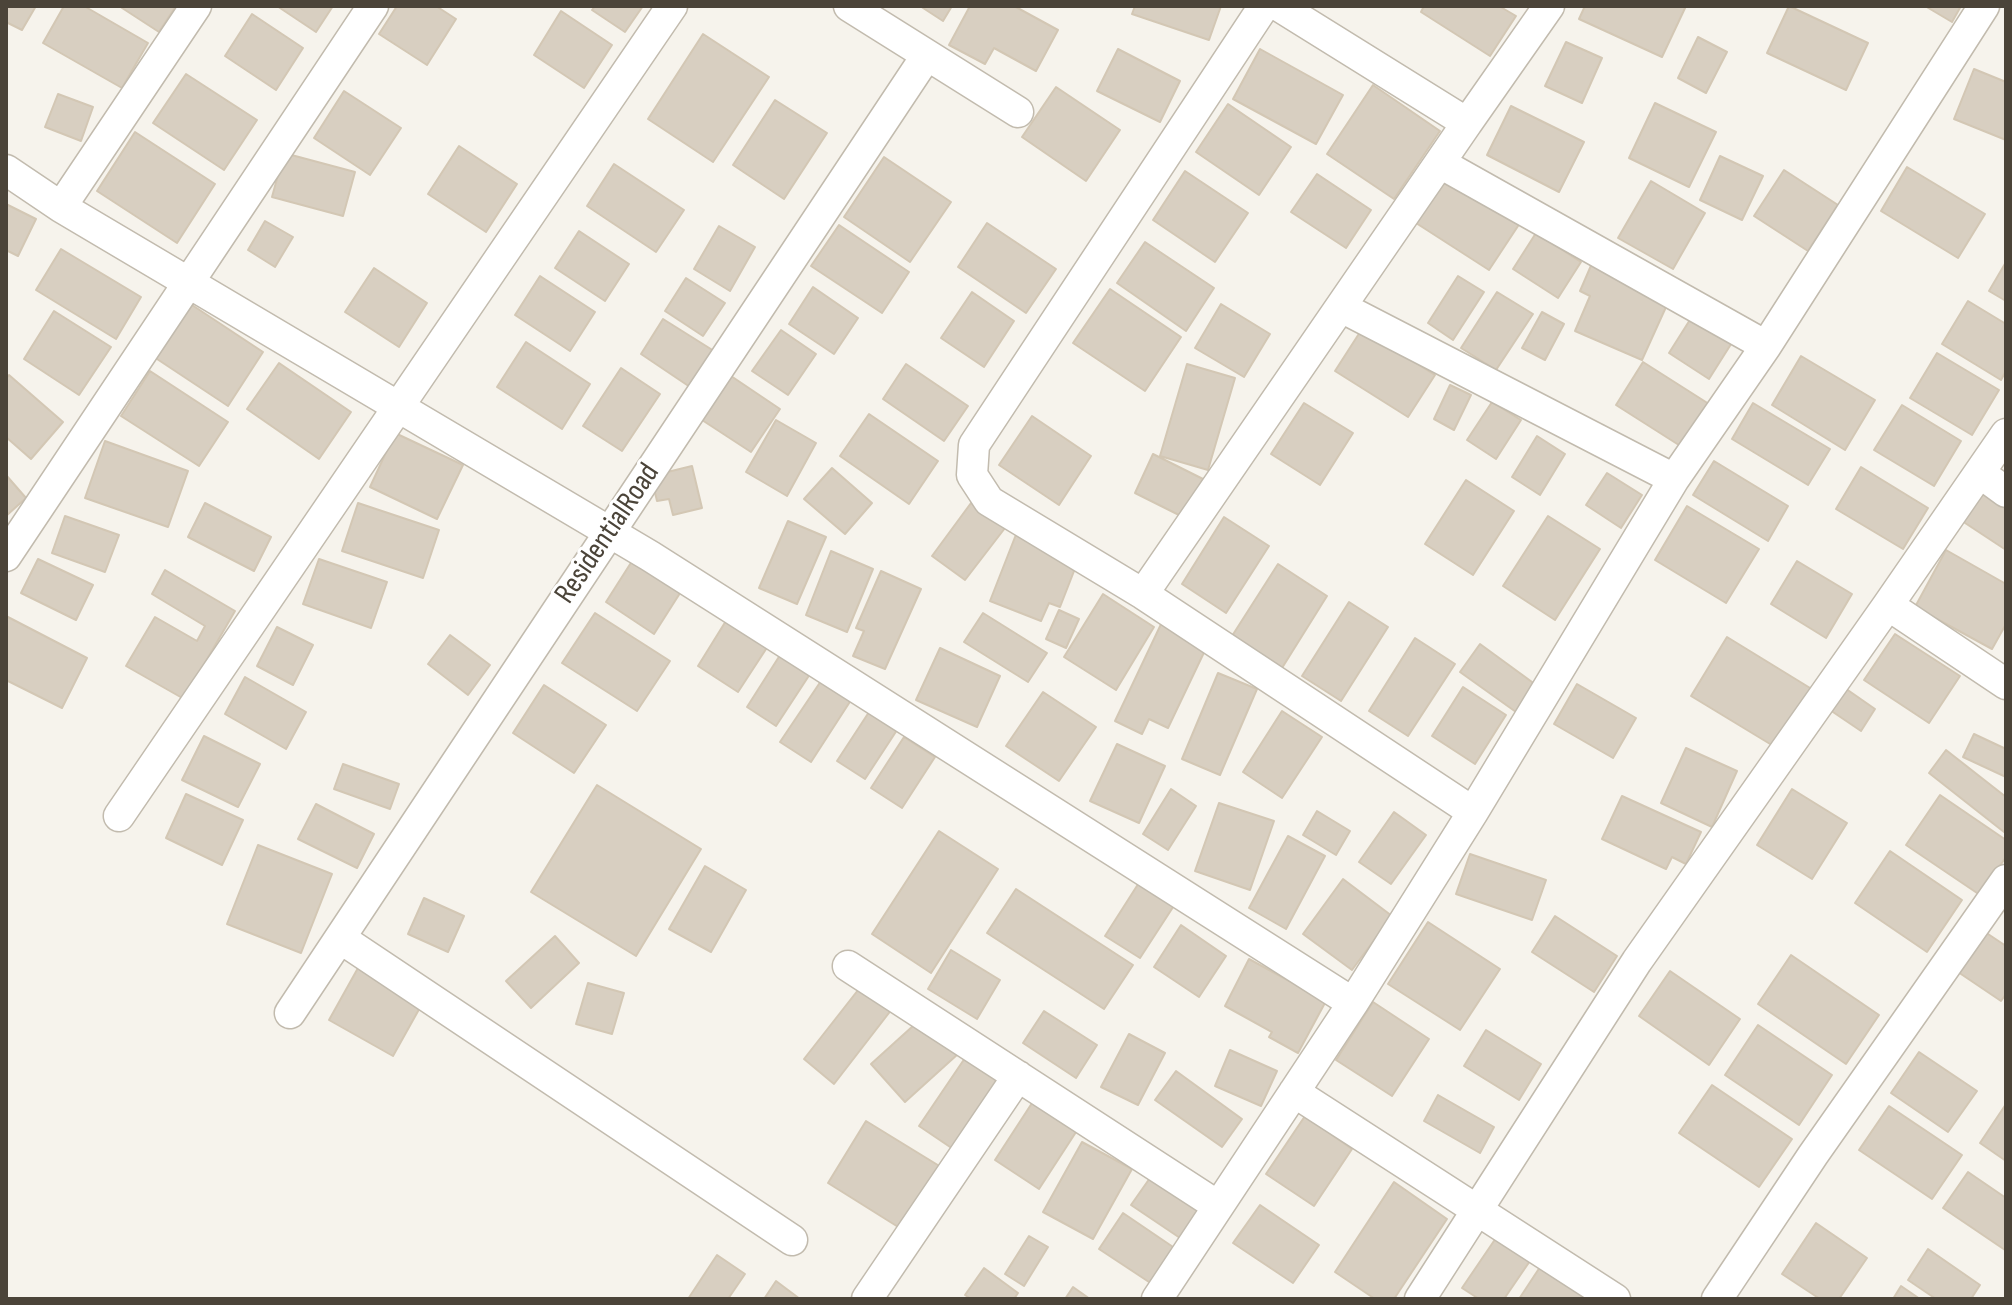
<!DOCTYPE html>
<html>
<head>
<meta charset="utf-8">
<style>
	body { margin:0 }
	#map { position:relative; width:2012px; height:1305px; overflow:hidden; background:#f6f3ec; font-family:"Sofia Sans Condensed",sans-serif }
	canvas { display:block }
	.frame { position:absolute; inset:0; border:8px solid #4b4439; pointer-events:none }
</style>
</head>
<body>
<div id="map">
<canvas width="2012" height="1305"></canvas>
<div class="frame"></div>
</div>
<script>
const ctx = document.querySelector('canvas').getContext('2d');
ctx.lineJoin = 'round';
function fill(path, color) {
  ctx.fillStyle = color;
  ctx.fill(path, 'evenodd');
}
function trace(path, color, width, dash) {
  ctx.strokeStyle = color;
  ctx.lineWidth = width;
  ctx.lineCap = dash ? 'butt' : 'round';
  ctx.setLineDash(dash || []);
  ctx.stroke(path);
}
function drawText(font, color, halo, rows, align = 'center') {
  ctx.font = font + ' "Sofia Sans Condensed",sans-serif';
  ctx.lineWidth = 6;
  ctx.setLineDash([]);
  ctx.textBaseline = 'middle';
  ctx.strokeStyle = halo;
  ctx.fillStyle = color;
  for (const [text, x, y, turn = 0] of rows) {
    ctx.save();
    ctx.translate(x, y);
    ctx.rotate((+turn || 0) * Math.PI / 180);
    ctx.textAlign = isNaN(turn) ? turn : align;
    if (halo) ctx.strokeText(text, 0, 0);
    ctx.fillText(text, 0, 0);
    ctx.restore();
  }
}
const building = new Path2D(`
	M6,6h30l-14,24 -16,-8z
	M64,6h20l64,37 -26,45 -79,-45z
	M119,6h57l-17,26z
	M277,6h56l-17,26z
	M397,6h39l20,13 -29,46 -48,-31z
	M595,6h48l-18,26 -33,-22z
	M920,6h32l-9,15z
	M970,6h44l44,24 -22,41 -42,-23 -9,16 -36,-19z
	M1135,6h86l-12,34 -77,-26z
	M1424,6h75l17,10 -26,40 -69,-44z
	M1585,6h101l-24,51 -83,-38z
	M1789,6l79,37 -22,47 -79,-37z
	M1925,6h36l-9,16z
	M561,11l51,34 -28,43 -50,-33z
	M252,14l51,34 -27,42 -51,-34z
	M703,34l66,43 -56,85 -65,-43z
	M1698,37l29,15 -21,41 -28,-15z
	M1566,42l36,16 -20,45 -37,-17z
	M1118,49l62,32 -20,41 -63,-31z
	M1260,49l83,46 -27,49 -83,-45z
	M1974,69l32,13v58l-52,-21z
	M186,74l71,46 -33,50 -71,-47z
	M1373,85l67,46 -46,68 -67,-45z
	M1056,87l64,43 -34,51 -64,-44z
	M344,91l57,37 -31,47 -56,-37z
	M58,94l35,13 -12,34 -36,-14z
	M775,100l52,33 -43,66 -51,-34z
	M1655,103l61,29 -27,55 -60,-29z
	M1228,104l63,43 -32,48 -63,-43z
	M1511,106l73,36 -25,50 -72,-37z
	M135,132l80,52 -38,59 -80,-52z
	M459,146l58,38 -31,48 -58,-38z
	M284,153l71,19 -12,44 -71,-19z
	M1720,156l43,20 -21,44 -42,-20z
	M884,157l67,45 -41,60 -66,-45z
	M614,164l70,46 -28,42 -69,-46z
	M1907,167l78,47 -27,44 -77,-47z
	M1784,170l54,35 -30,46 -54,-35z
	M1185,171l63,42 -33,49 -62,-42z
	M1317,174l54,36 -25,38 -55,-36z
	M1446,176l74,47 -31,47 -73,-47z
	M1651,181l54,32 -32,56 -55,-31z
	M6,204l30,15 -18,37 -12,-6z
	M265,221l28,16 -18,30 -27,-17z
	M987,223l69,46 -30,44 -68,-46z
	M839,225l70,47 -27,41 -71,-47z
	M719,226l36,21 -25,44 -36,-22z
	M579,231l50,33 -24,37 -50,-33z
	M1536,233l45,29 -23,36 -45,-29z
	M1145,242l69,46 -28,43 -69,-48z
	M61,249l80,48 -25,42 -80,-49z
	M1593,261l78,35 -29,64 -67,-29 15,-35 -10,-5z
	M2006,262v39l-17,-10z
	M374,268l53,35 -28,44 -54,-35z
	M540,276l55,36 -25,39 -55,-36z
	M1458,276l26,16 -31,48 -25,-17z
	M686,278l39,25 -22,33 -38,-25z
	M813,287l45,31 -24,36 -45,-30z
	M1110,289l71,48 -36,54 -72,-48z
	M972,292l42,29 -30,46 -43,-29z
	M1497,292l36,22 -37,56 -35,-22z
	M186,301l77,51 -35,54 -77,-51z
	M1968,301l38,23v47l-5,9 -59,-36z
	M1221,304l49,30 -26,43 -49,-29z
	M54,311l57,36 -32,48 -55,-36z
	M1542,312l22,12 -19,36 -23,-12z
	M1693,315l40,26 -24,38 -40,-26z
	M663,319l51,32 -24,36 -49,-33z
	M1362,329l73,46 -27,42 -73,-46z
	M781,330l35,24 -28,41 -36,-24z
	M526,342l64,42 -28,45 -65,-42z
	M1937,353l62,37 -27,45 -62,-37z
	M1801,356l74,44 -30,50 -73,-45z
	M1643,362l66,42 -27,43 -66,-42z
	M279,363l72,49 -32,47 -72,-50z
	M906,364l62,42 -24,35 -61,-42z
	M1187,364l48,14 -27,92 -48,-14z
	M621,368l39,26 -38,57 -39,-25z
	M150,371l78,51 -29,44 -78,-50z
	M9,375l54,47 -32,37 -25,-22v-58z
	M731,376l49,33 -29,43 -49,-32z
	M1450,385l21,10 -17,35 -20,-11z
	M1492,402l29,18 -25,39 -29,-19z
	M1304,403l49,30 -33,52 -49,-31z
	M1753,403l77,46 -22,36 -76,-46z
	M1902,405l59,36 -27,45 -60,-36z
	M869,414l69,47 -29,43 -69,-48z
	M1032,416l59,40 -32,49 -60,-40z
	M776,420l40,23 -29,53 -41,-24z
	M395,433l68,32 -26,54 -67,-32z
	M1537,436l28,18 -25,41 -28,-18z
	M105,441l83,30 -20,56 -83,-29z
	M1153,454l50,25 -20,38 -48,-24z
	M1714,461l74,45 -20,35 -75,-46z
	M692,466l10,42 -29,7 -4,-16 -12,2 -6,-25z
	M1861,467l67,41 -25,41 -67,-40z
	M832,468l40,35 -27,31 -41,-35z
	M1607,473l35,22 -21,33 -35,-23z
	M6,475l20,23 -20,18z
	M1466,480l48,31 -41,64 -48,-31z
	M1981,486l25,17v47l-47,-31z
	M205,503l66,34 -17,34 -66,-34z
	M358,503l81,27 -16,48 -81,-27z
	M971,503l34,25 -40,52 -33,-24z
	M1687,506l72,43 -33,54 -71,-43z
	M65,516l54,19 -14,37 -53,-19z
	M1548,516l52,33 -45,71 -52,-34z
	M1224,517l45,29 -43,67 -44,-29z
	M788,521l38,16 -29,67 -38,-16z
	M1017,532l59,34 -16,41 -11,-4 -8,18 -51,-20z
	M1946,550l60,34v40l-14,25 -77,-42z
	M831,551l42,18 -26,63 -41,-17z
	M634,558l48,32 -28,44 -48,-32z
	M38,559l55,26 -17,35 -55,-27z
	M319,559l68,23 -16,46 -68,-24z
	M1797,561l55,33 -26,44 -55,-34z
	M1278,564l49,32 -45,72 -50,-32z
	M165,570l70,41 -51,88 -58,-33 29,-49 42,24 8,-15 -53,-32z
	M881,571l40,18 -36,80 -32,-13 11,-25 -8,-3z
	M1103,594l51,33 -38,63 -52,-33z
	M1349,602l39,25 -47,74 -39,-25z
	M1059,610l20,9 -13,29 -20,-9z
	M595,613l75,48 -33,50 -75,-48z
	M983,613l64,40 -19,29 -64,-40z
	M6,616l81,42 -25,50 -56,-28z
	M729,616l41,27 -32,49 -40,-26z
	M1163,620l46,22 -41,86 -19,-9 -7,15 -27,-13z
	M277,627l36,18 -20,40 -36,-19z
	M1895,634l65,42 -31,47 -65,-43z
	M450,635l40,30 -22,30 -40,-31z
	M1727,637l88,54 -35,59 -89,-54z
	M1415,638l40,26 -47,72 -39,-25z
	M1480,644l63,46 -20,27 -63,-45z
	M940,648l60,28 -23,51 -61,-27z
	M782,652l30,19 -36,55 -29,-19z
	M1218,673l39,16 -37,86 -38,-16z
	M245,677l61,35 -20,37 -61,-35z
	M823,678l30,19 -42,65 -31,-20z
	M1577,684l59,34 -23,40 -59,-34z
	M544,685l62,40 -32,48 -61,-40z
	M1842,686l33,23 -14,22 -34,-23z
	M1463,687l43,28 -31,49 -43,-28z
	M1043,692l53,35 -37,54 -53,-35z
	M871,709l28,18 -34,52 -28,-18z
	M1282,711l40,26 -40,61 -39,-26z
	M1974,734l32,15v28l-43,-20z
	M204,736l56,28 -22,43 -56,-27z
	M904,737l31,20 -33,51 -31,-20z
	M1117,744l48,22 -26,57 -49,-22z
	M1686,748l51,23 -25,56 -51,-24z
	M1946,750l60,47v32l-2,3 -75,-59z
	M343,764l56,20 -9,25 -56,-20z
	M597,785l104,64 -65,107 -105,-64z
	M1171,789l25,17 -28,44 -25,-16z
	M1792,789l55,34 -35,56 -55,-34z
	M186,794l57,26 -21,45 -56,-27z
	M1940,795l66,45v17l-26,38 -74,-50z
	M1622,796l79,36 -15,32 -14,-7 -6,12 -64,-30z
	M1219,803l55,18 -24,69 -55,-19z
	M316,804l58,30 -17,34 -59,-29z
	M1317,811l33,20 -14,24 -33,-20z
	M1394,812l32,23 -35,49 -32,-22z
	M939,831l59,38 -67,104 -59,-39z
	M1288,836l37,20 -39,73 -37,-21z
	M258,845l74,29 -31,79 -74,-29z
	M1890,851l72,49 -35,52 -72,-49z
	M1470,854l76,26 -14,40 -76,-26z
	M705,866l41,24 -35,62 -42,-23z
	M1142,878l35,23 -37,57 -35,-22z
	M1343,879l49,37 -40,54 -49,-36z
	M1016,889l117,76 -29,44 -117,-76z
	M424,898l40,18 -16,36 -40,-18z
	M1555,916l62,40 -23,36 -62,-40z
	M1428,922l72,47 -40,61 -72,-46z
	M1181,925l45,31 -27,41 -45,-30z
	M1985,932l21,14v48l-5,7 -43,-29z
	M555,936l24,27 -48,45 -25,-27z
	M951,950l49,30 -23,39 -49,-30z
	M1791,955l88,60 -33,49 -88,-60z
	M1249,959l77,42 -28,52 -29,-16 3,-5 -47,-26z
	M358,968l64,36 -29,52 -64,-36z
	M1670,971l70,48 -31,46 -70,-49z
	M588,983l36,10 -12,41 -36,-10z
	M862,985l30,24 -58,75 -30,-25z
	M1373,1002l56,37 -37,57 -56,-36z
	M1044,1011l53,34 -21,33 -53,-35z
	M924,1016l34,38 -53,48 -34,-38z
	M1758,1025l74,50 -33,50 -74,-50z
	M1486,1030l55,34 -22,36 -55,-34z
	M1129,1034l36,19 -27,52 -37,-18z
	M1230,1050l47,21 -16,35 -46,-20z
	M1919,1052l58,39 -29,41 -57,-39z
	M965,1058l33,23 -45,68 -34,-23z
	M1176,1071l66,48 -20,28 -67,-47z
	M1712,1085l80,54 -33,48 -80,-54z
	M1438,1095l56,32 -14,26 -56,-32z
	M1034,1100l44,29 -39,60 -44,-29z
	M2006,1104v57l-26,-18z
	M1889,1106l73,49 -30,44 -73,-49z
	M1305,1116l47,33 -38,57 -48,-32z
	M866,1121l75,46 -38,63 -75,-47z
	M1082,1142l50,27 -39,70 -50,-27z
	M1157,1168l51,35 -25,37 -52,-35z
	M1968,1172l38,26 -1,52 -62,-42z
	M1394,1182l53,37 -53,80h-19l-40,-27z
	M1260,1205l59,40 -26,38 -60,-40z
	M1123,1213l53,36 -24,35 -53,-35z
	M1816,1223l51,35 -28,41h-19l-38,-25z
	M1498,1235l34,23 -28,41h-25l-17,-11z
	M1029,1236l19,11 -24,39 -19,-12z
	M1928,1249l52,36 -9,14h-35l-28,-19z
	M717,1255l28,19 -17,25h-40z
	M1544,1261l43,29 -7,9h-61z
	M984,1268l34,25 -4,6h-43l-6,-4z
	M776,1281l24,18h-36z
	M1901,1286l19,13h-27z
	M1073,1287l17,12h-25z`);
const street = new Path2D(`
	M849,6l169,106
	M1264,6l-290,439 -2,30 17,26 154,93 330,218
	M1279,6l188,117 82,-117
	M1440,163l326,183
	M6,170l55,37 589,349 703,447
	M61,207l135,-201
	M1341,307l333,172
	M1980,473l26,19
	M6,556l367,-550
	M1143,594l324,-471
	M1888,605l118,79
	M119,816l553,-810
	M340,938l452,302
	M848,966l370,240
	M290,1013l637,-958
	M1294,1092l321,207
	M867,1299l151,-223
	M1157,1299l196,-296 120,-191 201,-333 92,-133 218,-340
	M1420,1299l217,-338 251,-356 118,-171
	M1717,1299l96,-144 193,-275`);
const streetNames = [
	["ResidentialRoad",608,534,-56]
];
fill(building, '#d8cfc1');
trace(building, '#d3c7b4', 2);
trace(street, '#c2bbae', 33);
trace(street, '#fff', 30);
drawText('30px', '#4b4439', '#fff', streetNames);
</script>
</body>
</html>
